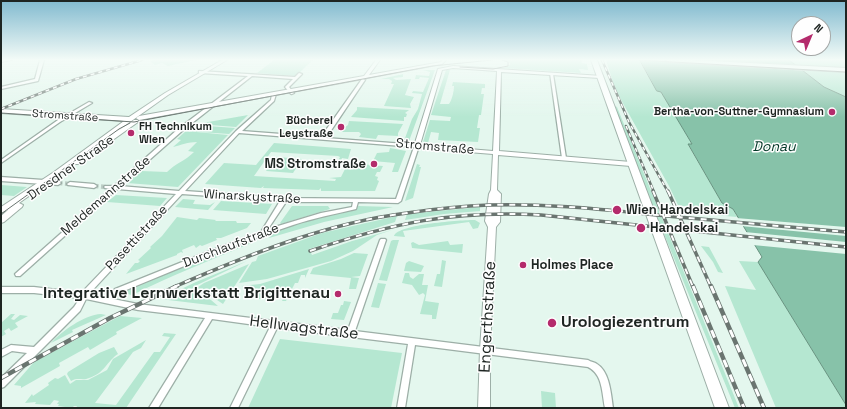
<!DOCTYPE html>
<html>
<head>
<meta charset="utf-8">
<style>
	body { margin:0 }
	#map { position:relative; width:847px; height:409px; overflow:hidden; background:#e4f7ee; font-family:"Space Grotesk",sans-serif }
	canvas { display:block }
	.frame { position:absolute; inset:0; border:2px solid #1e2522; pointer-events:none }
	.north { position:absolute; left:791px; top:16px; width:40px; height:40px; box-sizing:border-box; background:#fefefe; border:1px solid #a4a7a6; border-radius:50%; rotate:44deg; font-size:11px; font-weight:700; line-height:16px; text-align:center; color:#1e2522 }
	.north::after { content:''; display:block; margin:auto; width:14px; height:18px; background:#b42b6c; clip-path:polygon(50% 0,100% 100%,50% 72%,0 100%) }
</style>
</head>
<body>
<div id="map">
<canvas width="847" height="409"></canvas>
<div class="frame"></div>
<div class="north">N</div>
</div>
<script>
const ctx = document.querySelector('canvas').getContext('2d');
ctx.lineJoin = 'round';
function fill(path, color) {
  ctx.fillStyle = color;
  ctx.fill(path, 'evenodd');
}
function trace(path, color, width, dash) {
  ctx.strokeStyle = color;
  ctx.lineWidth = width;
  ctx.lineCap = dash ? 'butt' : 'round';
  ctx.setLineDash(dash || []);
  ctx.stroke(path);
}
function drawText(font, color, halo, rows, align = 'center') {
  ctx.font = font + ' "Space Grotesk",sans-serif';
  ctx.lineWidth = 3;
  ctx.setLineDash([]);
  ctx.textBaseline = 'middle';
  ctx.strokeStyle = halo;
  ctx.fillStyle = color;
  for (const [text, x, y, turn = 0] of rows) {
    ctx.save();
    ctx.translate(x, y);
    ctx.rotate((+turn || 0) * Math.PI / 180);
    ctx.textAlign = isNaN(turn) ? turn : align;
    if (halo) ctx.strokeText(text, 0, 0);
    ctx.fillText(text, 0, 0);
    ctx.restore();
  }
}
const green = new Path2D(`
	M153,60h43l-28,6 -6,-3 -7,2 -5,-4z
	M274,60h39l-17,16 -39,-3z
	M506,60h75l1,3 5,1 1,6 -9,-1 2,4 -78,-5 7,-3v-2z
	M606,60h33l13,22 9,10 31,52 -4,1 34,58 11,6 4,8 -45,-4 -3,-6 -11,-2 -9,-19 -54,-97z
	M789,60h57v37l-22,-10z
	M423,70h12l-26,71h-5l8,-22 6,-10 4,-15 -10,-1 1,-2 10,1 6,-14 -9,-1 -1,2h-4l1,-4 13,1 1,-4z
	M446,70h4l-10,34h9c3,-4 5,-13 5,-18h-2l1,-4 32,2v4h-3l-1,6h3l-3,21h-2l-2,13h3l-2,14 -40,-2 1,-7 -8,-1 -3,11 -5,-1 7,-22 20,1 1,-4 -20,-2z
	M403,74v3l-10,1 3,2 15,-1 -6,16 9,2 -4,7 1,4 -27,-2 10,-22h-3l1,-3 -3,-2h-8z
	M613,105l4,2 122,301h-4l-86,-211z
	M357,107l52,3 -4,3 2,1 -1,3h-2v4l-53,-4 6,-7z
	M248,115l-12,12 -39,-3z
	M349,121l54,3 -5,9v3l-20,-1 -2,4 -17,-2 2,-3 -2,-2h-18l5,-3 -2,-1 4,-3z
	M194,125l41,3 -6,6 -42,-3z
	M186,131l42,4 -50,52 -51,-4 14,-12 26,1c9,-9 18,-11 27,-20l-6,-1 9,-9c-9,0 -16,3 -24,5l8,-7 -4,-1z
	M274,143l77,6 -3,10 -6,-1 -1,3h-3l2,-4 -2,-1 -67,-4 -17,24 81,5 1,-2 -7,-1 12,-1 7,-14 35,3 -3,6h-3l-2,4 3,1 -1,3 2,1 -4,10h-54v-3l-2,2 -56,-2 1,-2 -3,2 -56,-4 19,-21 32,2z
	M390,148l16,3 -8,21h-6l3,-9 -22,-2 4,-8 12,-1z
	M276,157l26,2 -9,14 -27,-2z
	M417,164l3,1 -1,2h2l-8,31 -8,3z
	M1,185l26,2 -13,9 -13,-1z
	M116,195l51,3 -7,8 -53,-4z
	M183,199l12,1 -2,4 17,1 5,-3 -7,8 -33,-3z
	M221,201l51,3 -6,10 -53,-4z
	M292,206h36l2,3 -49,15 -1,-1z
	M358,206l35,1 -69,15 -55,16 4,-7z
	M480,207v4l-36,3 -39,6 2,-6z
	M397,216l-2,6 -86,27 3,6 40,-14 40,-11 -15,5 -24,16 -22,10 -64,18 -28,4 13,-21 4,-1 2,-5 64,-23z
	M177,217l20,3 2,-2 17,2 -1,1h21l1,2h14l-4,5 -26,10h-5l1,2 -15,6 -2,-1 -4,3 -2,-3 -12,5 1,3 -2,-1 -4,2v1l-51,19 9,-11h3l2,-2 -2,-1 13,-12 -1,-1 12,-11z
	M475,220l5,3 -2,5 -5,1 -4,-7 -66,9 2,6 -11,-1c4,-12 68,-16 81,-16z
	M253,239l1,3c-41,17 -83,34 -122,53l-5,-1v-4z
	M393,240h6l-12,41 -8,-1 12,-39z
	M448,241l2,4 13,-1 -1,9 -50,-5 -1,-5 2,-1 6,3z
	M701,246l8,1 14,26 -5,-1 -5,-10z
	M354,253l14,1 -8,22 -9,1 8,1 -3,11h-7l2,-11 -41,-4 3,-6 28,-9z
	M442,260l4,1 -4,26 -8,-1 3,-12h3z
	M247,261l-54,26v6l18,7 7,6 -58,-7 36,-17z
	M409,261l15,5 -3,6 -17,-1 2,-8z
	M739,261l19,1 88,143v3h-70l-51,-122 31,4z
	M249,264l-26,40 -12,-8 -14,-6 1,-3 6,-4z
	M309,269l-4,9v-3h-4l-3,8h-3l-9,18h-4l4,-8 -12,-1 -4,8 -11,-1v-4l-5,3 -6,-1 5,-9 -12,-2 19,-2z
	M405,273h4l1,4 3,2 6,-5h5l-2,11h6l-3,16 14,2 -3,16h-4v-4l-12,-1 5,-19 -2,-2 -4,2 -7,-10 -10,-2z
	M378,283l8,1 -7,24 -8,-1z
	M344,301l7,1 -7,18 -13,-1 2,-6h5l3,-8h2z
	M11,314h4l-4,5 3,1 6,-5 8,1 -13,7 3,4 -7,4 -2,-3 -5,3 2,3 -5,3v-14z
	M101,314l5,1 -34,15 1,2 -22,11c11,-12 33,-28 50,-29z
	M120,316l22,2 -26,14 1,2 -27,16 -2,-3 -29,16 1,3 -39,22v-2l-7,-1 20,-23z
	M164,333l12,1 -50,74h-50l1,-2h-3l-2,2 -14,-2 1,-2h-2l2,-3 -5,-1 -4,5 -15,-1 1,-2 -11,1 7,-9 1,2 16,-11 -1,-2 7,-5 3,1 7,-4 5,9 6,-4h12l19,-10 6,-11 33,-19 -5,8 -8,4 -38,51 21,2 38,-53h6l10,-15 -8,-1z
	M280,339l122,14 -11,55h-143z
	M114,347l4,7c-11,7 -13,19 -29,24 -6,3 -11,-1 -18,3l-4,-7 1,-2 31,-19z
	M541,391l14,2 1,15h-14z`);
const water = new Path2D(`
	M640,60h149l35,27 22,10v308l-88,-143 4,-5 -29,-48 -11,-6 -34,-59h4l-31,-52 -4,-1z`);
const pier = new Path2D(`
	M638,60h68l94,5 8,6z
	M736,218l110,9v9l-105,-10z
	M745,232l101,10v12l-93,-9z`);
const minorTunnel = new Path2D(`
	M58,183l12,1
	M94,186l13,1`);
const minor = new Path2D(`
	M40,60h4l-6,21 -37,8v-2l34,-8z
	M199,71l96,6 4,-4 3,1 -13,13 5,6 -2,1h-1l-6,-7 8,-8 -41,-3 -70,55 -62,55 59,5 57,-60 35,-31 1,-6 2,-1 2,1 -2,7 -32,30 79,6 41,-58h1l2,1 -39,58 93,7v1l-18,55 -3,2 -40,-1 -2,7c-21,5 -42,9 -63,16 -58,19 -116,44 -174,68l-6,6 25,5 210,26 32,-90 1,-1h4l1,1 -31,91 233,29c3,2 6,2 9,4 13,8 14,31 16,44h-8c-3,-14 -2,-34 -17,-41l-173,-22 -10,63h-8l11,-64 -131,-16 -39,80h-8l40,-81 -58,-8 -54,89h-9l56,-90 -67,-8 -52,-11 -6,12 -76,76 -3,1v-10l26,-25 -15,-2 -11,6v-7l10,-5 23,2 40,-40 6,-9 -46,-5h-33v-6h33l49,6 3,-5 90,-94 -59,-5 -97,87h-4l-1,-2 96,-85 -6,-1 -1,-1 1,-1h9l64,-57 70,-53 -48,-3h-1zM239,133l175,14 -18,52 -112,-1 -99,-7zM182,194l98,7 -19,31 -59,22 -87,35 -10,9 -16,-4zM286,202h67l-1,5 -31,6 -53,16z
	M550,73l3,1 13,84 -2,1 -2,-1z
	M89,102l3,1 -32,19 -59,41v-3l57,-40z
	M1,177l57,4 3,2 -3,2 -57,-4z
	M70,182l24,2 3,2 -3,2 -26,-3 -1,-1z`);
const tertiary = new Path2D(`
	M1,60h11l-11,2z
	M376,60h4l-11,15 72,-13 1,-2h4l-4,4 -75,14 -2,1h-2l-224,41 -3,-2 3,-2 225,-40z
	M453,66l149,10v2h-2l-99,-6 -2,79 132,11 3,2 -3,2 -133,-11 -1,35 4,4 -1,28 -4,5 -6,123v58h-12l2,-58 8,-123 -3,-6 4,-27 2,-4 2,-36 -76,-6 -3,-2 24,-77zM453,68l44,3 -4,80 -73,-6 22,-75z`);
const secondary = new Path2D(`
	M222,60h5l-59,35 -52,37 18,-12h4v2l-59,42h-5l-55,39 4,2 -1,2 -18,15 -3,1v-7l7,-6 -7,3v-6l53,-35 70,-51 -123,-8v-4l128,8 36,-24z`);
const primary = new Path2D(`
	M591,60h6l132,348h-14z
	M666,60h26l154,8v4l-177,-10z`);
const tram = new Path2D(`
	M639,60l207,12
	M460,67l33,2 15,-3v-4l-6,-2
	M1,113l133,9 298,-56 60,-6
	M1,214l118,-85 11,-6`);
const railFar2 = new Path2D(`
	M602,60l27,62 39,70
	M1,109l75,-30 66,-19
	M626,126l28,66`);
const railFar1 = new Path2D(`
	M653,191l40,96
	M668,191l43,96
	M310,251c82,-28 144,-41 231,-36l305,32
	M174,287c74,-32 152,-64 233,-74 27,-4 54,-7 82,-8 63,-2 126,6 189,12 56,5 112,10 168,15`);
const rail = new Path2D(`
	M693,286l51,122
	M711,286l53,122
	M1,378l109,-60 67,-32`);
const markers = [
	[832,112,4,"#b42b6c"],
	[341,127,4,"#b42b6c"],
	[131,133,4,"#b42b6c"],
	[374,164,4,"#b42b6c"],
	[617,210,5,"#b42b6c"],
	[641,228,5,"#b42b6c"],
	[523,265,4,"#b42b6c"],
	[338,294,4,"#b42b6c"],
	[552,323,5,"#b42b6c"]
];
const farPoinames = [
	["Bertha-von-Suttner-Gymnasium",824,112],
	["Bücherei",333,121],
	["Leystraße",333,134],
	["FH Technikum",139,127,"left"],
	["Wien",139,140,"left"]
];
const farStreetnames = [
	["Stromstraße",65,116,4]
];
const streetNames = [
	["Stromstraße",435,147,5],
	["Dresdner Straße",71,168,-35],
	["Meldemannstraße",106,196,-41],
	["Winarskystraße",252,197,3],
	["Pasettistraße",137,238,-47],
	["Durchlaufstraße",231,246,-21]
];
const poiNames = [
	["MS Stromstraße",366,164,"right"],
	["Wien Handelskai",626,210],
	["Handelskai",650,228],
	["Holmes Place",531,265]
];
const waterNames = [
	["Donau",774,147]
];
const nearPoinames = [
	["Integrative Lernwerkstatt Brigittenau",330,294],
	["Urologiezentrum",561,323,"left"]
];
const nearStreetnames = [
	["Engerthstraße",488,317,-87],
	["Hellwagstraße",304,328,7]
];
fill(green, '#b5e7d1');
fill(water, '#87c2a9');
trace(water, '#689380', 1);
fill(pier, '#e4f7ee');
trace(minorTunnel, '#bccdc5', 4.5, [4.5, 2.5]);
trace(minor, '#9dafa7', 2.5);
trace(tertiary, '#9dafa7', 2);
trace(secondary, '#9dafa7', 2);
trace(primary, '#9dafa7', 2);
fill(minor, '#fff');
fill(tertiary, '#fff');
fill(secondary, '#fff');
fill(primary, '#fff');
trace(tram, '#6a7570', 1);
trace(railFar2, '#6a7570', 2.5);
trace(railFar1, '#6a7570', 3.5);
trace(rail, '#6a7570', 4.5);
trace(railFar2, '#fefefe', 1.5, [4]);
trace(railFar1, '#fefefe', 2, [6]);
trace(rail, '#fefefe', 3, [8]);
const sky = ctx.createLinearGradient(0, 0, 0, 117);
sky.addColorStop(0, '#81bacf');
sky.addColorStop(0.51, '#f3fbf7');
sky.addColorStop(1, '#f3fbf700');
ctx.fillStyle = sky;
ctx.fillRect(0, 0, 847, 117);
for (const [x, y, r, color] of markers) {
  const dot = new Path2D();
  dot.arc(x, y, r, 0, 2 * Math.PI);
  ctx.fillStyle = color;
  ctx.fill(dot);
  trace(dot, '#fefefe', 1.5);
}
drawText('bold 11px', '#1e2522', '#fefefe', farPoinames, 'right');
drawText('11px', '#1e2522', '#fefefe', farStreetnames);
drawText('13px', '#1e2522', '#fefefe', streetNames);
drawText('bold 13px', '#1e2522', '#fefefe', poiNames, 'left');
drawText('italic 14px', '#003625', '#fefefe', waterNames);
drawText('bold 16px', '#1e2522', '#fefefe', nearPoinames, 'right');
drawText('16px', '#1e2522', '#fefefe', nearStreetnames);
</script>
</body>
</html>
